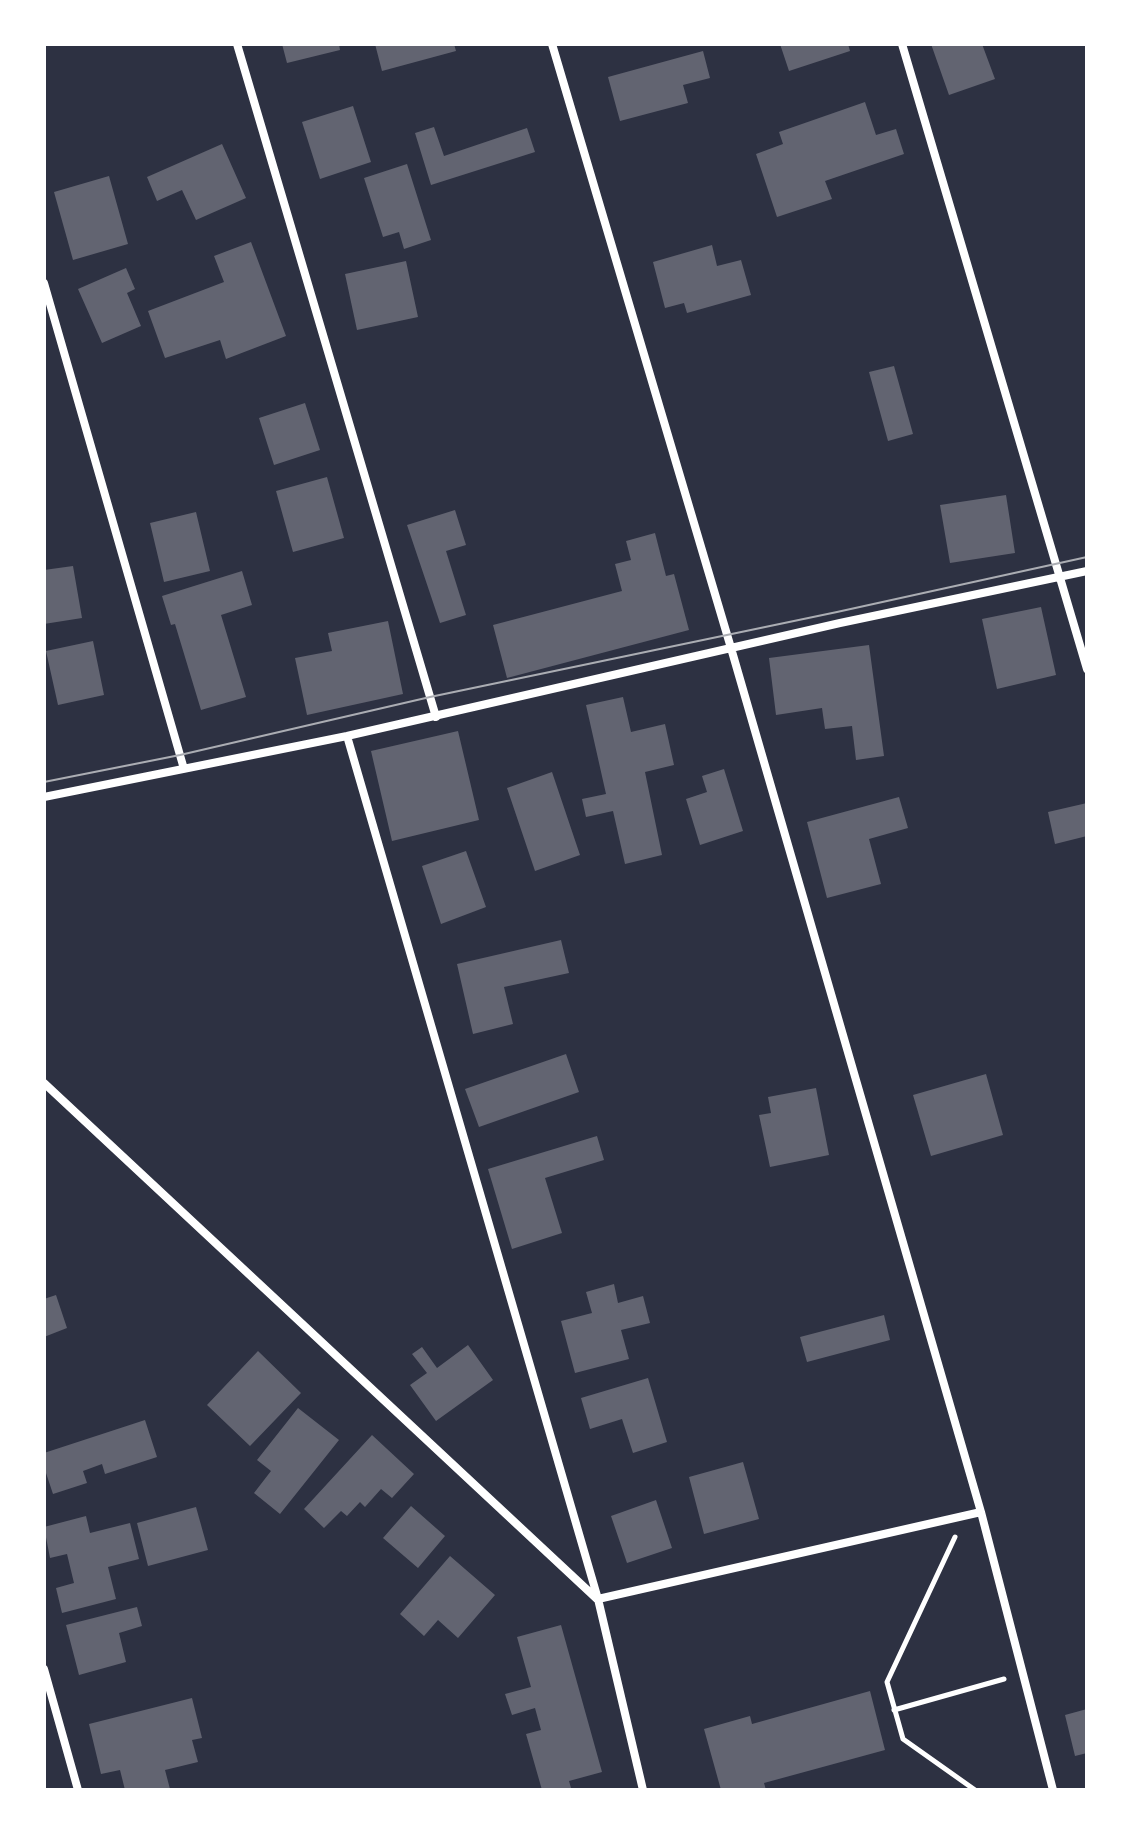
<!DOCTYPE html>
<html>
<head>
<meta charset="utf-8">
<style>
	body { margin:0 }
	#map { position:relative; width:1131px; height:1834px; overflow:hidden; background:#2d3142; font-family:Raleway,sans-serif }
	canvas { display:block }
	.frame { position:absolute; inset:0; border:46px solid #fff; pointer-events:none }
</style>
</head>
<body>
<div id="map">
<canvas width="1131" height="1834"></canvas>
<div class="frame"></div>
</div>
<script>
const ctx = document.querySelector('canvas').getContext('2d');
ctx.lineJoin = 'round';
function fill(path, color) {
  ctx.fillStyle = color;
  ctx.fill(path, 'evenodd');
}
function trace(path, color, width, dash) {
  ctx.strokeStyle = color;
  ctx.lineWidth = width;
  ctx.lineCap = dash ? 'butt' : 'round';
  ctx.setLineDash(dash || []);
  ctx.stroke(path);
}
const building = new Path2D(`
	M282,44h57l1,6 -53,13z
	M375,44h79l2,7 -74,20z
	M780,44h68l2,7 -61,20z
	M931,44h51l13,35 -46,16z
	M703,51l7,27 -27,7 5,18 -68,18 -12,-44z
	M865,102l11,33 20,-6 8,25 -79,27 7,18 -55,18 -21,-63 27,-10 -4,-12z
	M353,106l18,56 -51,17 -18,-57z
	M434,127l10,29 83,-28 8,24 -104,33 -16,-52z
	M222,144l24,54 -50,22 -14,-30 -25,11 -10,-24z
	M407,164l24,76 -27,9 -5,-17 -16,5 -19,-59z
	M109,176l19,68 -55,16 -19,-68z
	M251,242l35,94 -60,23 -6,-19 -55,18 -17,-47 76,-29 -10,-26z
	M712,245l5,21 24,-6 10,35 -64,18 -3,-10 -19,5 -12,-46z
	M406,261l12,56 -61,13 -12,-56z
	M126,268l9,21 -8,4 14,33 -39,17 -24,-54z
	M894,366l19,68 -25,7 -19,-69z
	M305,403l15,47 -46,15 -15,-47z
	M327,477l17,61 -51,14 -17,-61z
	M1006,495l9,58 -65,10 -10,-58z
	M455,510l11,35 -20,6 20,64 -26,8 -33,-98z
	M196,512l14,59 -46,11 -14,-59z
	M655,533l11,43 8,-2 15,56 -182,48 -14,-53 129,-34 -7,-27 16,-4 -5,-19z
	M73,566l9,52 -38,6v-54z
	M242,571l10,34 -31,10 25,82 -45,13 -26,-86 -4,1 -9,-29z
	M1041,607l15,68 -59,14 -15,-70z
	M388,621l15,73 -96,21 -12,-57 37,-7 -4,-18z
	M93,641l11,54 -46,10 -12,-54z
	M869,645l15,111 -28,4 -4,-34 -27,3 -3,-21 -46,7 -7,-57z
	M623,697l8,35 34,-8 9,41 -29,7 17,83 -37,9 -12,-53 -27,6 -4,-18 24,-5 -20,-89z
	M458,731l21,89 -87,21 -21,-90z
	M724,769l19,62 -43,14 -14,-46 21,-7 -5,-16z
	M552,772l28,83 -45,16 -28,-83z
	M899,797l9,31 -39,11 12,45 -54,14 -20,-76z
	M1087,803v33l-32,8 -7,-32z
	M466,851l20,56 -45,17 -19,-58z
	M561,940l8,33 -65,14 9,37 -40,10 -16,-70z
	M566,1054l13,38 -100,35 -14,-38z
	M986,1074l17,61 -72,21 -18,-61z
	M816,1088l13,67 -59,12 -11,-52 12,-2 -3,-16z
	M597,1136l7,24 -59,18 17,55 -50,16 -24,-80z
	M614,1284l4,19 25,-7 7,27 -29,7 8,29 -54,14 -14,-52 31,-8 -6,-21z
	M56,1295l11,33 -23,9v-38z
	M884,1315l6,25 -83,22 -7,-25z
	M468,1345l25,35 -57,41 -26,-36 17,-12 -15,-19 10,-7 15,21z
	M258,1351l43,42 -51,53 -43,-41z
	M648,1378l19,64 -34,11 -11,-34 -32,10 -9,-31z
	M298,1408l41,32 -59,74 -26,-21 17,-22 -14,-11z
	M145,1420l12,37 -52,17 -3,-10 -19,7 4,12 -34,11 -9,-27v-14z
	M372,1435l42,39 -22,24 -11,-9 -16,18 -5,-5 -13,14 -6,-5 -17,17 -20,-19z
	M743,1462l16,57 -55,15 -15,-57z
	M656,1500l16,48 -45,15 -16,-47z
	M411,1506l34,30 -27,32 -35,-30z
	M196,1507l12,43 -60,16 -11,-43z
	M86,1516l4,17 40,-10 9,36 -31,8 8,32 -54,14 -6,-25 18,-5 -7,-29 -17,4 -6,-31z
	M450,1556l45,39 -37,43 -20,-18 -14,16 -24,-22z
	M137,1607l5,19 -23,7 7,29 -47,13 -13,-50z
	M561,1625l41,147 -33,9 2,7 -8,2h-21l-16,-56 15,-4 -6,-22 -23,7 -7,-21 26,-7 -14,-50z
	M870,1691l15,59 -121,33 2,7h-45l-17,-61 46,-13 2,8z
	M192,1698l10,40 -10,2 6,22 -33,8 5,19 -45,1 -5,-20 -19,4 -12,-50z
	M1087,1709v44l-12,3 -10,-41z`);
const path = new Path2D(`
	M955,1537l-68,145 16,57 72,51
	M894,1710l110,-31`);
const minor = new Path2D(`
	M237,44l199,673
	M552,44l179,604 250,864 72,278
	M902,44l185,625
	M44,283l140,486
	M347,736l251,863
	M44,797l303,-61 493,-113 247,-52
	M44,1083l553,516
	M44,1669l34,121
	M643,1790l-45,-191 383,-87`);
const tram = new Path2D(`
	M44,782l136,-27 250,-58 407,-85 250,-55`);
fill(building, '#626471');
trace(path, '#fff', 5);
trace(minor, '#fff', 8);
trace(tram, '#abadb3', 2);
</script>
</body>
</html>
